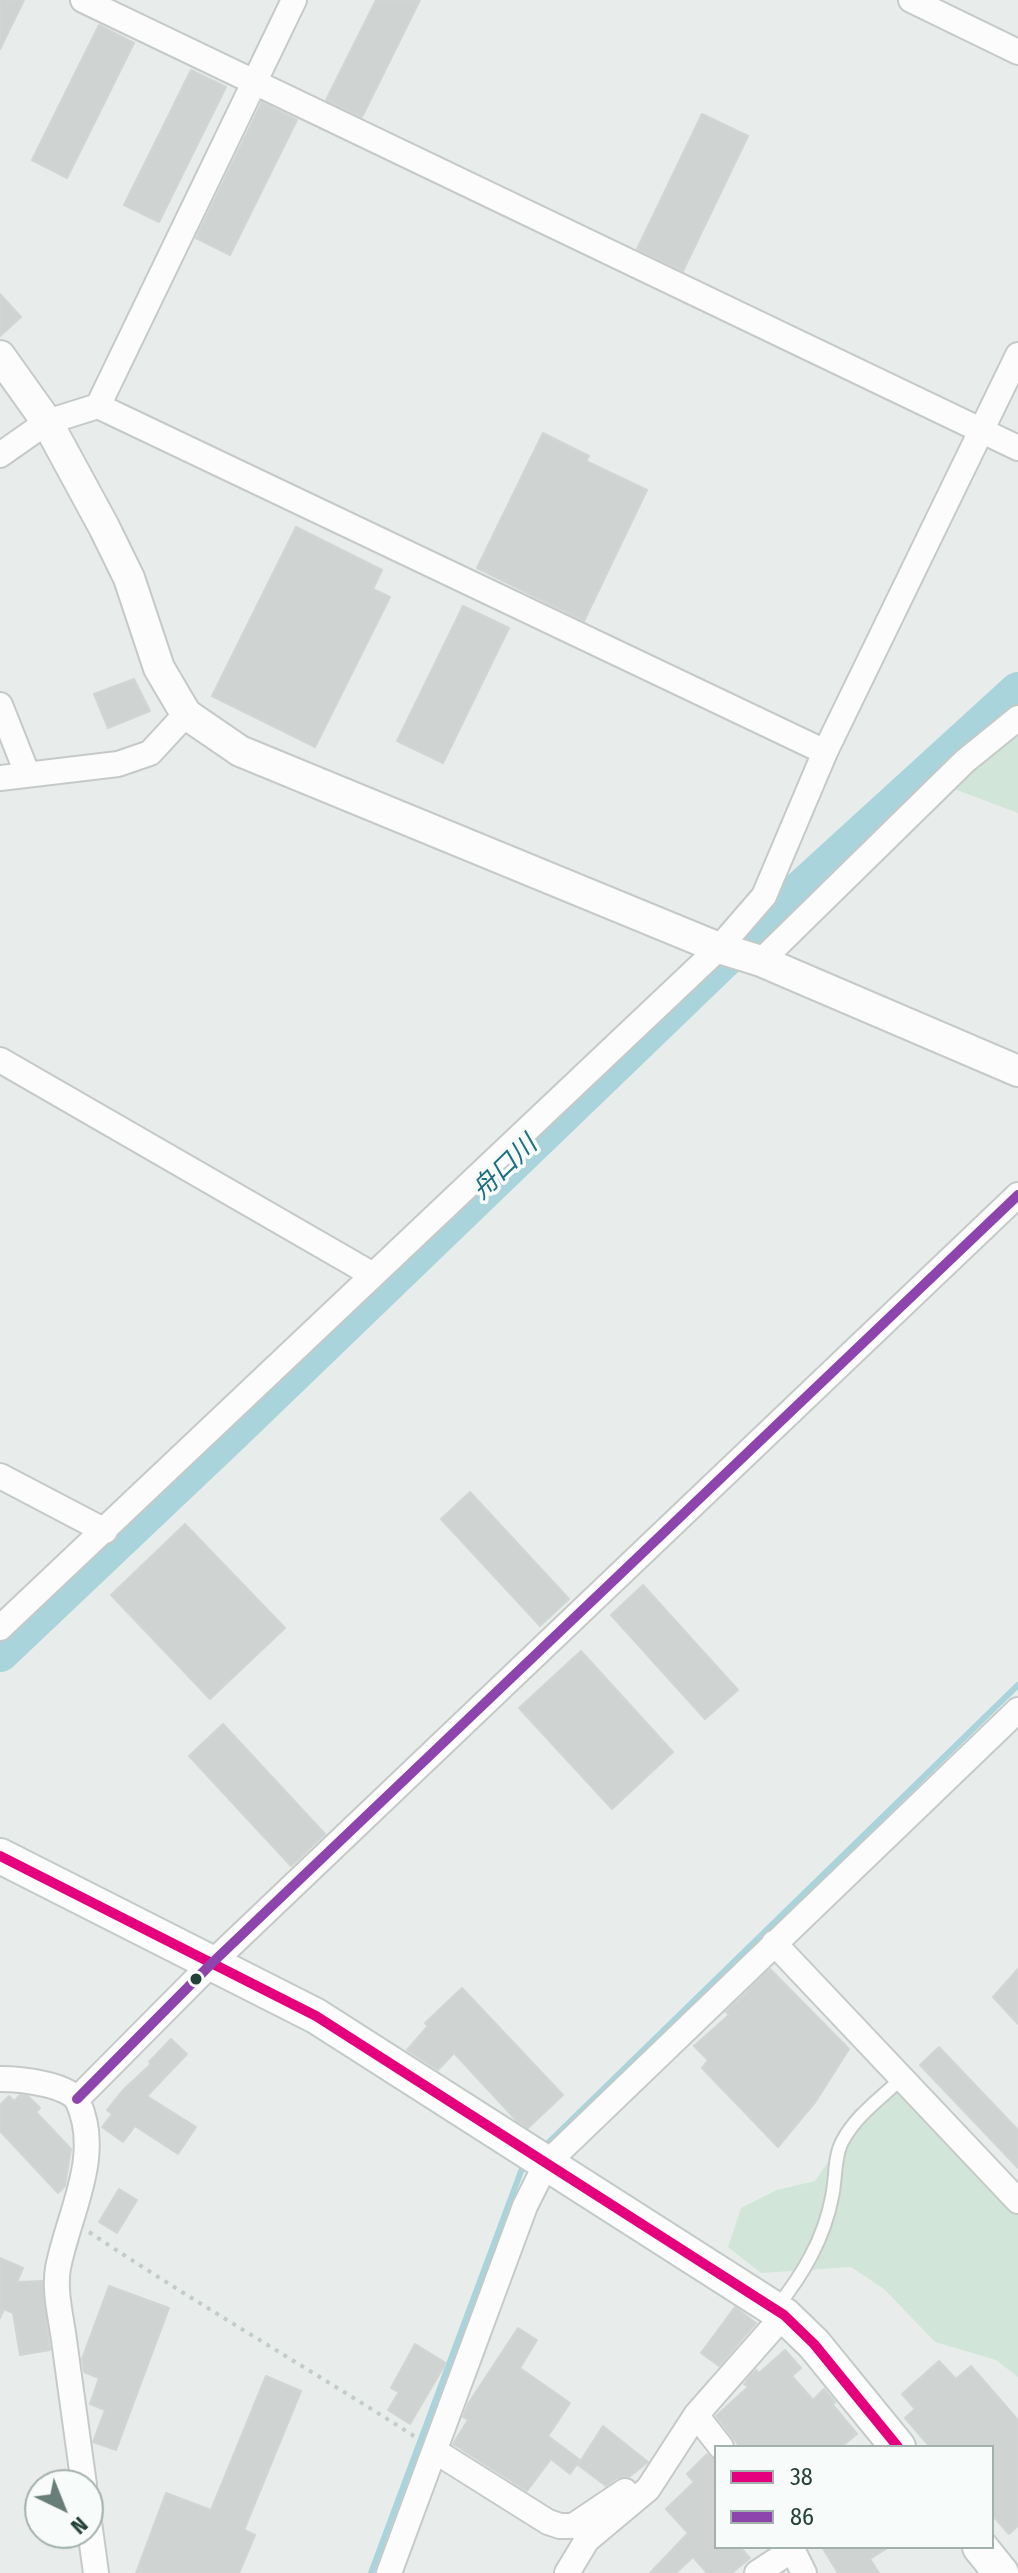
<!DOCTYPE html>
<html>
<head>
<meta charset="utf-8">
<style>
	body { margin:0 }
	#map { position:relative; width:1018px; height:2573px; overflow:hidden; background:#e8edeb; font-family:"Fira Sans Condensed",sans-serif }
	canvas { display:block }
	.legend { position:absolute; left:714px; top:2445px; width:280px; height:104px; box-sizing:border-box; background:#f7fbf9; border:2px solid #a3b1ad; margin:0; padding:10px 14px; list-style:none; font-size:24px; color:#24423a }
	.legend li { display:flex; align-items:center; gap:16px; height:40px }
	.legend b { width:40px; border:2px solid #a3b1ad }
	.north { position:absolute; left:24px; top:2469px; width:80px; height:80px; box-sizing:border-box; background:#f7fbf9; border:2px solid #a3b1ad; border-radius:50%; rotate:137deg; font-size:22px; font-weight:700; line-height:32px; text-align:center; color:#24423a }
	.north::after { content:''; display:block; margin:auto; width:28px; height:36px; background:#697e78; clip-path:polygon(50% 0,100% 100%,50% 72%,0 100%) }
</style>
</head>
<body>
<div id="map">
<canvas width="1018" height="2573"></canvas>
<ul class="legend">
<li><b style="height:10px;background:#e5007d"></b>38</li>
<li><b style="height:10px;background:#8e44ad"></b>86</li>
</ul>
<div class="north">N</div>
</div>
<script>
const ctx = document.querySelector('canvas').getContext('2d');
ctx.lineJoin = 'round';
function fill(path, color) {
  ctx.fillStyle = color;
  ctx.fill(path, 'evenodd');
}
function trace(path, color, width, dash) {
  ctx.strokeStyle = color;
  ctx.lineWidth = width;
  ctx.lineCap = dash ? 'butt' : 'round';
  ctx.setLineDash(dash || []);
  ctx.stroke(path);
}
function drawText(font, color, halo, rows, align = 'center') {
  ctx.font = font + ' "Fira Sans Condensed","Noto Sans JP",sans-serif';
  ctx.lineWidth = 7;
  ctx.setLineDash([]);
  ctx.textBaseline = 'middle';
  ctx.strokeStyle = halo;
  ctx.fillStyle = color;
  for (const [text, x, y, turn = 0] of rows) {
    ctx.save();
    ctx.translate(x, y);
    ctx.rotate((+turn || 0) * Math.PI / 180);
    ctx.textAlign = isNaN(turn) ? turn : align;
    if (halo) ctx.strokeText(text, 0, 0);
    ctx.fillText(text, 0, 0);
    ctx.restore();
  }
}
const green = new Path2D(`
	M1018,729v84l-69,-26z
	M900,2088l118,113v176l-22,-17 -61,-18 -51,-53 -33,-22 -90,6 -33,-26 13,-39 36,-18 38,-9 25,-36 19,-20z`);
const stream = new Path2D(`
	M542,2149l476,-464
	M371,2573l152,-407 5,-4`);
const river = new Path2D(`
	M0,1653l230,-218 490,-472 298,-272`);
const building = new Path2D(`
	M0,0h24l-24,49z
	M376,0h44l-58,117 -36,-17z
	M99,25l35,18 -67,135 -35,-18z
	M191,70l35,17 -67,135 -35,-17z
	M262,102l35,18 -67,135 -34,-17z
	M702,114l46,22 -65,135 -46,-22z
	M0,294l21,23 -21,19z
	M543,433l46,23 -3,5 61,29 -63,131 -107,-53z
	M296,527l86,43 -9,19 17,8 -75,150 -103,-51z
	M463,606l46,22 -66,135 -46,-22z
	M134,679l16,32 -42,17 -14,-34z
	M470,1492l99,107 -29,27 -99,-107z
	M185,1524l100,104 -75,71 -99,-104z
	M643,1585l95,105 -33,29 -94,-104z
	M581,1651l92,101 -61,57 -93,-101z
	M223,1724l102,110 -34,32 -102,-110z
	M770,1969l79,80 -33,52 -38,46 -76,-79 6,-8 -14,-14 35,-31 -3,-3z
	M1018,1969v55l-25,-27z
	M462,1988l101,107 -35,33 -11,-7 -63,-68 -16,17 -31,-20 21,-24 -3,-3z
	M171,2039l16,15 -40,42 49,31 -18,27 -43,-28 -12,16 -21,-15 10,-13 -5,-4 16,-20 28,-26 -2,-2z
	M939,2047l79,83v38l-98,-103z
	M20,2095l8,1 12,12 -4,4 35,37 -6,37 -7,7 -58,-62v-26l9,-9 5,5z
	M119,2189l18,11 -20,33 -18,-11z
	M0,2258l23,10 -6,14 25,-1 8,69 -30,5 -7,-42 -9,-4 -4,9z
	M109,2286l60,22 -53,142 -23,-8 12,-32 -15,-6 9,-26 -15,-6 -2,-13z
	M735,2307l21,16 -37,43 -18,-13z
	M518,2328l19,12 -17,28 50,35 -22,33 32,24 -10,14 -19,-15 -24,32 -74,-47 15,-24 -5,-3 5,-13z
	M415,2344l31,19 -36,61 -22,-14 11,-18 -8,-4z
	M785,2350l16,18 -9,8 21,24 11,-11 11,13 -2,3 24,29 -16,13h-101l-24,-31 32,-29 -4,-3 7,-9 5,-5 3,3z
	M939,2361l17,18 15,-13 47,54v106l-9,8 -17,-19v-68h-62l-25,-29 10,-9 -13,-15z
	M266,2376l35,15 -57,139 11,5 -16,38h-103l30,-80 45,17z
	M603,2426l45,36 -19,15 -12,1 -11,8 -28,-21z
	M707,2454l9,7v86h24l10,11 -18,15h-25l-14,-16 -17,16h-26l38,-40 -22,-24 28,-27 -7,-8z
	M822,2547h67l-19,12 9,14h-41z`);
const path = new Path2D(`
	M89,2232c108,72 219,136 328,206`);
const service = new Path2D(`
	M777,2307c26,-33 47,-68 55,-110 4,-18 2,-40 10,-55 13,-26 39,-44 60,-64`);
const minor = new Path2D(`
	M83,0l935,448
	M911,0l107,52
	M98,406l196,-406
	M0,455l47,-33 51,-16 727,346
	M0,705l27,68
	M0,778l118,-14 32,-11 36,-39
	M761,961l204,-200 53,-43
	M0,1060l373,215
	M0,1476l105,55
	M0,1628l719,-680 45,-52 61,-144 193,-397
	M774,1943l244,258
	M0,2079c19,0 70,5 78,23 25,54 -10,113 -20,166 -4,23 3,49 6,72 7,48 13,97 20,145
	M77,2099l135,-136 806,-768
	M696,2415l25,32
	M435,2451l113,71 12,4h13l52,-35
	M88,2515l8,58
	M791,2547l13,26
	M389,2573l136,-367 21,-42 472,-454
	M567,2573l20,-33 61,-51 48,-74 88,-100
	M757,2573l35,-23`);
const tertiary = new Path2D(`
	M0,356l47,66 57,105 25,51 30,90 27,46 54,37 479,197 42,13 257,110`);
const secondary = new Path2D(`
	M0,1856l316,160 468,299 30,29 84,103
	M980,2547l21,26`);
const bus1 = new Path2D(`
	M0,1856l316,160 468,299 30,29 84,103`);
const bus2 = new Path2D(`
	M77,2099l135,-136 806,-768`);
const markers = [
	[196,1979,7,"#24423a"]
];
const waterNames = [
	["舟口川",505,1168,-44]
];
fill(green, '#d1e6d8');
trace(stream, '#a9d4db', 6);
trace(river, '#a9d4db', 38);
fill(building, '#cfd4d2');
trace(building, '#d1d6d4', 2);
trace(service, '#c5cac8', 16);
trace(minor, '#c5cac8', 28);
trace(tertiary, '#c5cac8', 34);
trace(secondary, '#c3cbc8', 38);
trace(path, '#c3ccca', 4, [4, 6]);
trace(service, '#fcfcfc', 12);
trace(minor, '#fcfcfc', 24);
trace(tertiary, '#fcfcfc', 30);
trace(secondary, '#fcfcfc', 34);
trace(bus1, '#e5007d', 10);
trace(bus2, '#8e44ad', 10);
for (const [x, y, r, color] of markers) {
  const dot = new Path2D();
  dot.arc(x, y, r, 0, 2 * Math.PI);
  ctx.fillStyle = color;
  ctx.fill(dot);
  trace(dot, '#f7fbf9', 3);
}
drawText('italic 26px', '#1c6f80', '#f7fbf9', waterNames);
</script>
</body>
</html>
